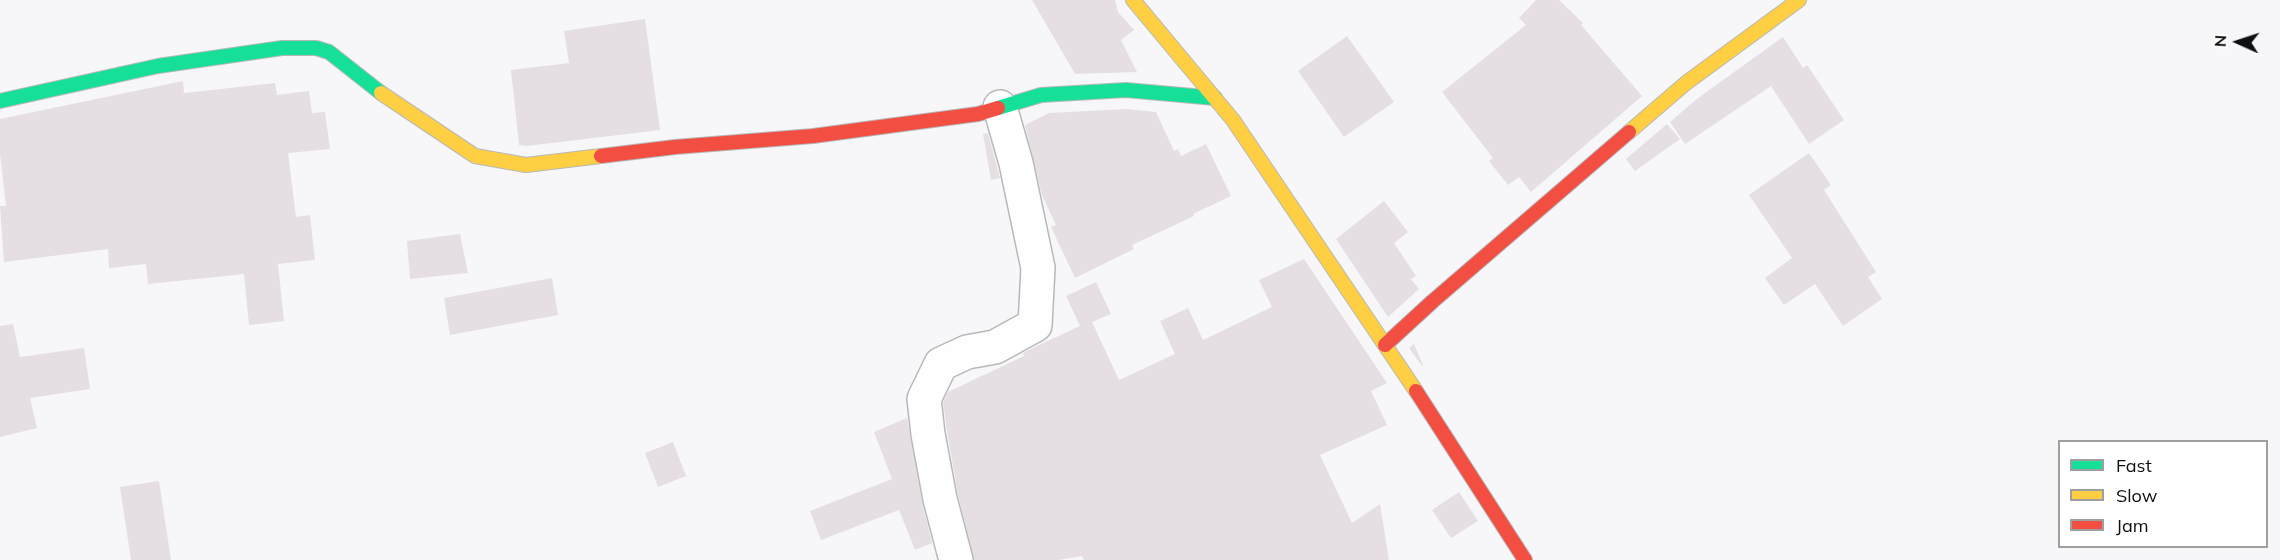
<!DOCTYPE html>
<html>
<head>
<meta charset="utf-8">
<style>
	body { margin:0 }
	#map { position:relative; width:2280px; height:560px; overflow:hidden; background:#f7f7f9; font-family:Mulish,sans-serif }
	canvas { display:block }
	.legend { position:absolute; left:2058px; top:440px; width:210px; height:108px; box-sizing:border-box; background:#fff; border:2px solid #9f9f9f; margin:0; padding:8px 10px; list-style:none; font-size:18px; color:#0e0f10 }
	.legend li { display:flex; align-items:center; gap:12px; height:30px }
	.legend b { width:30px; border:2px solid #9f9f9f }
	.north { position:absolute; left:2208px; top:12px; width:60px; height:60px; -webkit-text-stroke:4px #fff; paint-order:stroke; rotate:273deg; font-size:16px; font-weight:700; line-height:24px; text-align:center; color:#0e0f10 }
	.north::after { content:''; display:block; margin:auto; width:21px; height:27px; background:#0e0f10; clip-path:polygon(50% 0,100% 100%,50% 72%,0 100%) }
</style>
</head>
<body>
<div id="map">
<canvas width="2280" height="560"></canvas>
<ul class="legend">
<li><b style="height:8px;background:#16e098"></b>Fast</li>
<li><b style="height:8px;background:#ffcf43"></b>Slow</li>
<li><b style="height:8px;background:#f24e42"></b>Jam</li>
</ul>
<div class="north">N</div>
</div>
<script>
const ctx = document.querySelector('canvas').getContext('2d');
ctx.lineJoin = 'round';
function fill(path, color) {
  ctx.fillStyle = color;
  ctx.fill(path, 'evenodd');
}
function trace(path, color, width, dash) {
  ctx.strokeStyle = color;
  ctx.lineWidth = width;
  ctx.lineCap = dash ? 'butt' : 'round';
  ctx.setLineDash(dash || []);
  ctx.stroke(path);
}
const building = new Path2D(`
	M1032,0h83l3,12 16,18 -13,10 16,32 -62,2z
	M1536,0h23l24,23 -2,2 61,71 -111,96 -12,-15 -11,8 -19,-24 4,-3 -51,-66 84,-67 -7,-7z
	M645,19l15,111 -133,16 -8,-1 -8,-75 58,-7 -5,-32z
	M1347,36l47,66 -50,35 -46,-66z
	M1783,37l20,31 4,-3 37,55 -35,24 -38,-58 -86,58 -15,-22 28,-24z
	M183,81l1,12 91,-10 2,12 32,-4 3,22 13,-1 5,37 -42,4 8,64 14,-2 5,45 -37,4 6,57 -35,4 -5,-51 -96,10 -2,-20 -37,4 -1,-19 -104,13 -4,-56h6l-6,-52v-35z
	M1126,109l30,3 18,39 4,-2 3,7 25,-12 25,52 -38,18 1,2 -62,29 2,4 -59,29 -24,-51 5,-2 -14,-30 -17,-70 24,-12z
	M1667,124l13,15 -45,32 -9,-12z
	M988,133l12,45 -9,2 -8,-46z
	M1809,153l22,32 -7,5 52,82 -8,5 14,22 -39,27 -28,-42 -31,21 -19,-27 27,-20 -43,-63z
	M1384,201l24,31 -14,11 22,33 -5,3 8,10 -31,28 -52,-78z
	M460,234l8,39 -58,6 -3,-38z
	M1304,259l83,124 -16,8 16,34 -67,30 32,68 28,-19 9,56h-305l-2,-4 -24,4h-84l-16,-65 -11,-64 -4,-29 5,-10 76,-36 -1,-3 14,-7 43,-20 -14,-30 30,-14 15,32 -19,8 27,58 56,-26 -15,-33 28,-13 15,32 69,-33 -13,-27z
	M552,278l6,37 -108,20 -6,-37z
	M13,324l7,33 64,-9 6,41 -60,9 7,30 -37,9v-111z
	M1414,344l9,21 -1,1 -13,-18z
	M907,418l15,84 10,41 -17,7 -16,-40 -78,30 -11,-29 82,-32 -18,-47z
	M673,442l13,34 -28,11 -13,-34z
	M159,481l12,79h-40l-11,-73z
	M1459,492l19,29 -27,17 -19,-28z`);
const street = new Path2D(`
	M956,560l-16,-61 -12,-65 -4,-35 17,-35 26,-12 28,-5 40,-22 3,-57 -22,-105 -16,-56`);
const fast = new Path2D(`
	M0,101l158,-35 124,-18h34l13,4 52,41
	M998,108l43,-13 85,-5 89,8`);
const slow = new Path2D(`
	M1133,0l100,120 183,271
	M381,93l94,63 51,9 75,-9
	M1629,132l57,-49 113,-83`);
const jam = new Path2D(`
	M601,156l74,-9 138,-11 165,-22 20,-6
	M1385,345l48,-44 196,-169
	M1416,391l109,169`);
fill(building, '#e5dee3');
trace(street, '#b7b8b9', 36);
trace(fast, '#b7b8b9', 16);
trace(slow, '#b7b8b9', 16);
trace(jam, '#b7b8b9', 16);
trace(street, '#fefefe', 33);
trace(fast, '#16e098', 14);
trace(slow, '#ffcf43', 14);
trace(jam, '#f24e42', 14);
</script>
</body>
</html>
